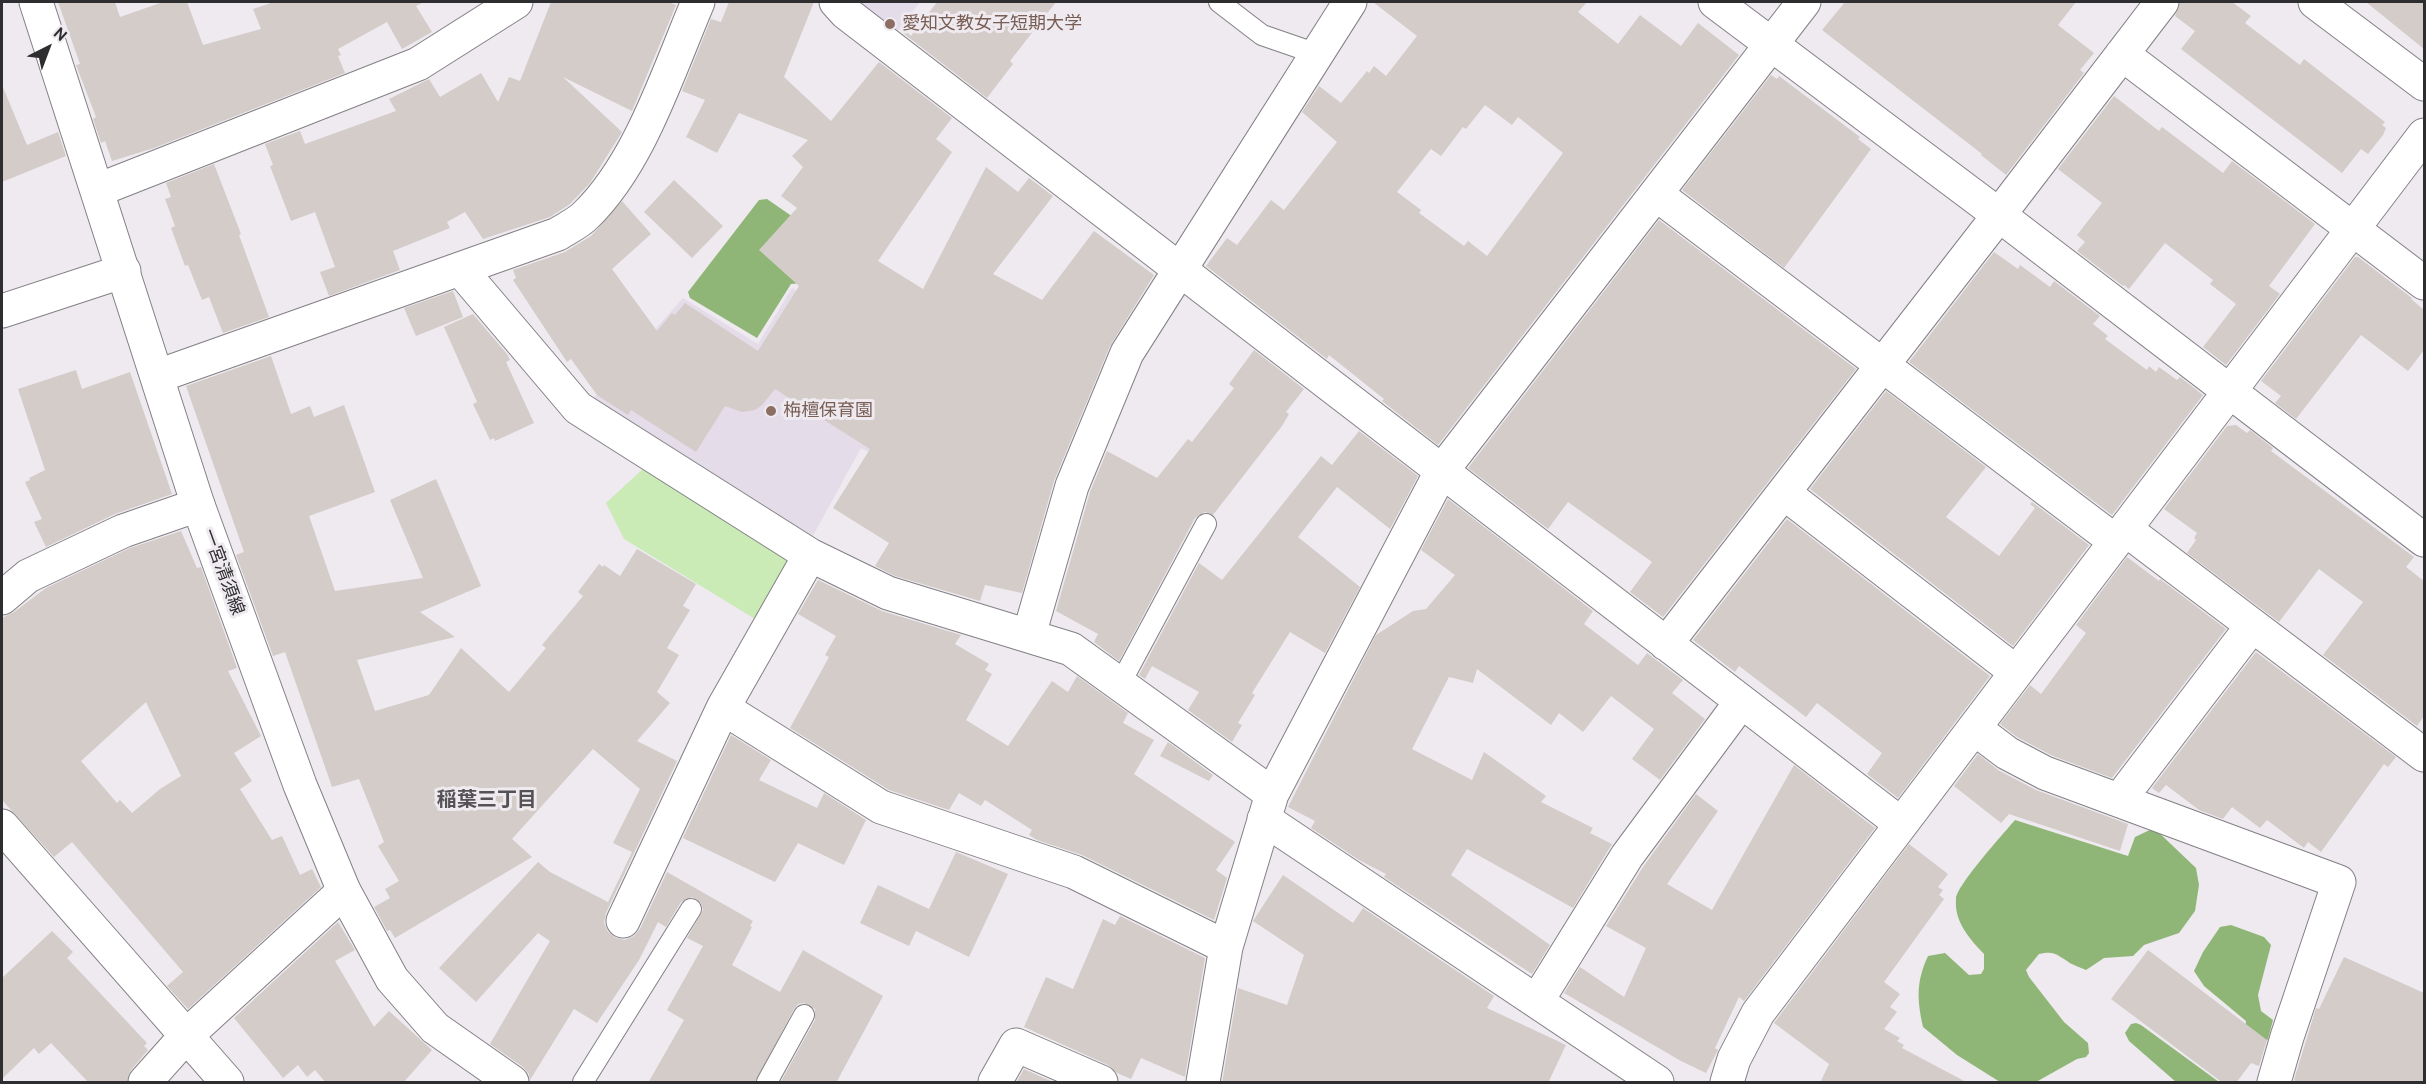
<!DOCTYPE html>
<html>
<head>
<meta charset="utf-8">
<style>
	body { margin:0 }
	#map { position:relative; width:2426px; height:1084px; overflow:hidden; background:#eeeaf0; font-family:Cabin,sans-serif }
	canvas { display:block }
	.frame { position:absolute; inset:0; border:3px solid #2e2d2f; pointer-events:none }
	.north { position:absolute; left:18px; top:18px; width:60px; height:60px; -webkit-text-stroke:4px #eeeaf0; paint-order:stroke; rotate:42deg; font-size:16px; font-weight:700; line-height:24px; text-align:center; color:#2e2d2f }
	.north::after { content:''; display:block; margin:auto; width:21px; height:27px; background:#2e2d2f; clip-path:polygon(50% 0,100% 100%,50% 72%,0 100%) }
</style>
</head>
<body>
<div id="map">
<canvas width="2426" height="1084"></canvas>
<div class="frame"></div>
<div class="north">N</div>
</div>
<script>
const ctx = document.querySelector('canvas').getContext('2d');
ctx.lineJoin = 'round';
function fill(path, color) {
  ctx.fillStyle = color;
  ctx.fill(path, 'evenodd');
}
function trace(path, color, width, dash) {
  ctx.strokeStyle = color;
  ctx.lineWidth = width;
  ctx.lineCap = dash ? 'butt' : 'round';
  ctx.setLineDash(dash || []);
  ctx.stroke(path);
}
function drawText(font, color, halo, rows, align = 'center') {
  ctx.font = font + ' Cabin,"Noto Sans JP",sans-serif';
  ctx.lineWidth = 6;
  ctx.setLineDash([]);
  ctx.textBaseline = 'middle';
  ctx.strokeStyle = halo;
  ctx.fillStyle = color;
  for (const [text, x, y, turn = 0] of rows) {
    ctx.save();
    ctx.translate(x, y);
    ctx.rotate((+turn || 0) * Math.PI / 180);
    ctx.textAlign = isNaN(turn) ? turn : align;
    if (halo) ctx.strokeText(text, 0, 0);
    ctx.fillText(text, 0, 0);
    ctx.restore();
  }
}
const built = new Path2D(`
	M852,2h68l-26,34z
	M792,288l113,69 63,148 -107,-57 -51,93 -219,-140 92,-103 75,46z`);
const green = new Path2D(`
	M645,467l153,97 -33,61 -141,-86 -18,-36z`);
const forest = new Path2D(`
	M767,199l52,36 -17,48 -11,1 -34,54 -67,-40 -2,-6 71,-92z
	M2015,820l113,36 7,-19 19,-9 42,40 3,17 -4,26 -16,22 -35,12 -11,11 -29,2 -18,12c-6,-3 -14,-5 -19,-9 -12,-8 -14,-10 -28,-7l-13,16 3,7 35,45 24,21 1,10 -3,4 -9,2 -41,23h-36l-43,-27 -34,-28c-6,-28 -7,-45 5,-71l17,-3 24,22 12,-1 3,-5v-15c-15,-16 -30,-32 -28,-56 2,-14 47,-64 59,-78z
	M2231,925l33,12 7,8 -13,50 3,16 12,9 -5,19 -8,9 -15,-18 1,-9 -42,-35 -10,-15 9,-19 17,-25z
	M2136,1023l5,2 78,57h-43l-47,-41 -4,-8 6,-9z`);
const building = new Path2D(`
	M58,2h57l5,15 43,-15h24l16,43 58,-16 -8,-20 21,-7h150l-8,4 16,26 -30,17 -15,-27 -49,27 3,6 -3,1 7,17 -191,75 -42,13 -7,-20 -4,2 -8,-24 3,-2 -20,-52 4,-1z
	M551,2h117l8,3 -44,106 -69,-34 59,55 -32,51 -20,21 -20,13 -67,22 -18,-27 -18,10 3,6 -57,23 7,19 -71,26 -9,-24 15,-5 -20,-55 -24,9 -21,-55 3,-1 -8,-21 35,-13 5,13 91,-33 -7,-12 40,-20 11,18 41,-24 17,29 11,-25 11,4z
	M729,2h85l-30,75 47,44 48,-59 73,56 -16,21 16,13 -74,109 45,28 63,-122 32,25 11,-14 24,18 -60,78 49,26 52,-69 60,44 -44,71 -56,135 -32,112 -37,-8 -5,16 -85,-25 -20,-10 14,-23 -56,-35 37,-59 -95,-60 -13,16 -7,5 -13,2 -17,-6 -29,46 -65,-42 -3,5 -31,-20 -26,-36 -4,3 -54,-82 3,-2 -3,-8 52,-18 26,-16 31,-35 29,33 -39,35 45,62 15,-18 3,2 10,-12 73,48 41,-65 -40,-36 38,-42 -16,-12 22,-29 -11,-11 16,-16 -69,-27 -22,40 -31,-16 19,-37 -23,-9 29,-72 10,3z
	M937,2h119l-46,59 3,3 -26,34 -84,-65 2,-3 6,6z
	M1373,2h214l-9,10 40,32 22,-29 41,31 17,-23 41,32 -301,390 -56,-44 2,-2 -55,-44 -2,4 -121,-93 21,-28 10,7 34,-45 13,10 53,-68 -35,-30 17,-26 22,17 26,-32 2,2 5,-7 12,10 31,-40zM1485,105l27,20 6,-8 45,36 -76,103 -19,-15 -4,5 -45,-33 2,-3 -24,-18 34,-43 10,7 22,-29 3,2z
	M1845,2h231l-18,23 36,28 -14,17 4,3 -78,102 -25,-20 1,-1 -160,-124z
	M2180,2h52l19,14 -6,7 55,42 4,-6 81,63 -3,3 4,3 -3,7 -15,19 -7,-5 -19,24 -161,-124 14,-18 -20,-15z
	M2366,2h58v47z
	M1771,75l6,4 2,-3 81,61 -2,2 13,10 -87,119 -102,-78z
	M2,85l25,60 31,-13 8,24 -64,26z
	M2114,96l45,35 3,-4 61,46 9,-12 83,63 -46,62 11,8 -54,71 -23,-18 33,-43 -26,-20 3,-4 -48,-37 -36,46 -5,-4 -1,1 -46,-35 8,-9 -8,-7 25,-32 -44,-34z
	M214,164l27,70 -2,1 30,82 -46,16 -14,-36 -7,3 -14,-35 -3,1 -14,-38 4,-2 -10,-27 6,-2 -5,-14z
	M674,180l49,46 -31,32 -48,-46z
	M1659,220l197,149 -193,248 -33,-25 22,-30 -84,-60 -20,27 -80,-61z
	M1994,252l24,17 2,-4 30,22 4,-6 46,35 -7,8 15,12 -3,3 42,31 2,-4 7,6 3,-5 18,13 3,-3 23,18 -91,120 -203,-153z
	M2355,257h3l54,41 -1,1 13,11v40l-16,21 -47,-36 -65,84 -21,-16 6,-7 -20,-15z
	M453,291l10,26 -47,19 -12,-28z
	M473,314l34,40 3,6 -4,2 28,61 -39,18 -1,-3 -4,2 -17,-36 4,-2 -33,-75z
	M1254,350l50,39 -18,23 3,2 -7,12 -69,89 -8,-3 -10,6 -76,143 -25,-19 4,-8 -42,-23 34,-119 17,-41 50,27 31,-39 4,3 42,-54 -5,-4z
	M271,356l20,58 19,-8 4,11 30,-12 31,87 -66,24 26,75 88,-13 -33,-78 46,-21 45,107 -61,26 35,25 -98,23 18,51 54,-16 32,-47 48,44 37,-44 -4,-3 41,-49 -5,-4 21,-28 4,3 1,-2 16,11 17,-27 59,35 -13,22 7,4 -23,38 12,7 -22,37 13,11 -33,38 40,20 -71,152 -2,10 4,9 8,6 9,2 9,-4 6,-7 27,-57 86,49 -3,5 2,1 -20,38 48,27 23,-42 80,46 -47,87h-56l35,-63v-11l-11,-6 -6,1 -4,5 -39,74h-107l36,-63 -17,-10 36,-64 -16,-8 16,-28 -2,-7 -9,-6 -11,5 -15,25 -8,-5 -19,38 -42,63 -23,-14 -44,71 -1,-6 -6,-7 -33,-23 60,-103 -12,-8 -62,69 -37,-34 99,-106 12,10 58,30 24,-50 -19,-9 27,-54 -47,-40 -81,90 20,18 -137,81 -5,-8 -3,1 -13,-24 16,-9 -5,-9 14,-8 -21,-35 6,-4 -25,-63 -27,8 -47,-135 -12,4 -37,-101 8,-3 -58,-166z
	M76,370l6,19 48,-17 42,122 -57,20 -69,33 -12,-25 8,-3 -17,-37 5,-2 -1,-2 16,-8 -27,-81z
	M1886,391l100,76 -40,50 53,39 36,-48 -5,-4 2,-2 57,43 -76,101 -203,-157z
	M2236,425l11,8 3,-3 23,18 -2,3 143,106 -8,10 18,14v135l-7,10 -94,-71 40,-53 -44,-33 -40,53 -92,-69 9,-13 -2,-2 3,-5 -33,-24 63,-83z
	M1359,431l59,45 -28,53 -53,-42 -39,50 62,50 -35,66 -35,-21 -38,61 3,2 -17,28 4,2 -10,17 -44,-32 11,-18 -47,-26 -7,13 -6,-4 60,-112 23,17 99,-124 11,9z
	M1448,499l145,112 -9,13 54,41 9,-12 36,27 -11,13 33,26 -45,61 -28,-21 22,-30 -43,-33 -28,36 -24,-19 -8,12 -74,-56 -4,14 -24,-6 -37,72 60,31 12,-28 62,44 -5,6 52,26 -3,5 22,11 -39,64 -106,-59 -16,26 99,70 -18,29 -148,-97 2,-3 -27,-14 -48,-32 4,-7 -27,-14 88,-172 37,-24 13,-2 29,-34 -34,-25z
	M1787,519l203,157 -92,122 -31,-24 15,-21 -65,-50 -11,14 -67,-51 -4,6 -42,-32z
	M181,531l16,37 4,-1 36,101 -9,3 33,65 -27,17 18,28 -12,8 32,51 10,-4 18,39 12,-6 9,18 -133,122 -21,-23 16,-14 -111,-130 -18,15 -52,-57v-182l12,-6 32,-24 84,-40zM146,702l35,74 -21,13 -28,24 -12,-13 -3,3 -36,-42z
	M2127,557l32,24 1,-2 66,50 -114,149 -59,-22 -36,-19 -17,-13 30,-39 11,9 45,-61 -10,-8z
	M818,580l64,31 79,24 -6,9 34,20 -4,6 7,4 -26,46 42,26 44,-65 16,11 9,-16 51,37 -5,10 31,17 -20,34 101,68 -19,28 11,8 -13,42 -132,-65 -45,-15 -8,-5 3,-5 -47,-30 -4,6 -22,-13 -10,17 -60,-20 -99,-62 39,-71 -4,-2 11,-19 -38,-22z
	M2256,652l140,105 -8,10 -4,-3 -63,88 -13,-10 -4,6 -37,-28 -7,8 -28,-21 -9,12 -24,-9 -33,-25 -7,8 -7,-5z
	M731,735l40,25 -12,20 58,28 7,-15 42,27 -22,45 -46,-22 -23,39 -92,-44 -9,19z
	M1168,742l45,33 -4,6 -49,-25z
	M1978,754l20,16 38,20 92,34 -8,27 -111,-37 -8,9 -47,-37z
	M1794,765l81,63 -131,173 -5,-4 -24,51 3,2 -12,23 -25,-12 -117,-68 16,-26 44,30 22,-49 -40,-22 37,-59 53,-73 22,17 -51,73 45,26z
	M1909,844l39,30 -10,13 5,3 -4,5 5,4 -60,83 16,12 -10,13 7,5 -13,17 16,9 -3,3 7,4 -2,3 66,35h-148l9,-19 -55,-41z
	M956,852l52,22 -39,83 -53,-26 -7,15 -49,-23 18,-38 51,24z
	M1283,875l70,48 10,-15 131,88 -7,12 79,37 -18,38h-326l16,-95 49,17 17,-50 -51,-34z
	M1120,916l85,42 -20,119 -44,-19 -10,21 -14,-6 -9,-8 -84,-38 22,-50 27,12 30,-70 12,6z
	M338,922l17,28 -20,11 39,66 15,-16 43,39 -29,33h-77l-11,-13 -8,7 -9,-12 -15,13 -49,-60z
	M52,931l21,21 -6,6 80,85 -3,3 4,4 -17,20 -4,13h-38l-38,-40 -12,11 -5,-6 -32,31v-101z
	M2148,950l119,90 -8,26 -8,-3 -15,20h-13l-112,-84z
	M2344,957l80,36v90h-125l-5,-3 22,-72 3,1z
	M1024,1069l31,14h-39z`);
const service = new Path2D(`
	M1219,2l43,33 55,19
	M1120,684l86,-160
	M583,1082l108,-173
	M767,1082l37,-67`);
const minor = new Path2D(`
	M836,2l10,11 1055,811
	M1715,2l284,213 425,325
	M2315,2l109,82
	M2122,54l302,229
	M98,190l320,-126 98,-62
	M1656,194l459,347
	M460,269l118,139 44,28 188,119 78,38 183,56 201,145
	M2,311l122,-40
	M158,376l400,-142c9,-6 20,-11 27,-18 55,-53 83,-144 113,-214
	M1784,493l232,179
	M2125,529l299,226
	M810,555l-87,153 158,99 193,65 152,75
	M2,598l26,-22 95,-45 75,-26
	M1029,635l43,-149 55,-133 223,-351
	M1666,644l333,-429 163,-213
	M1974,728l33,25 38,20 294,109 -52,155 -13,45
	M2120,799l132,-173
	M1264,819l393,263
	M2,826l225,256
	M623,921l100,-213
	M1537,1001l90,-145 114,-154
	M145,1082l42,-47 157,-144
	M995,1082l21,-37 85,37
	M1203,1082l23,-135 46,-153 169,-322 363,-470
	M1727,1082l7,-23 24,-46 666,-878`);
const secondary = new Path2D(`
	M36,2l162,503 102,280 44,106 48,88 43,49 77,54`);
const markers = [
	[890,24,6,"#8d6e63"],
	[771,411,6,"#8d6e63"]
];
const educationNames = [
	["愛知文教女子短期大学",902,24],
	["栴檀保育園",783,411]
];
const streetNames = [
	["一宮清須線",223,572,70]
];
const neighbourhoodNames = [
	["稲葉三丁目",487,800]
];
fill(built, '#e4dce9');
fill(green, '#caeab6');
fill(forest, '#90b677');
fill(building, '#d3ccc9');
trace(service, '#838085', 22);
trace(minor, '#838085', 35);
trace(secondary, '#838085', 35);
trace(service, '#fff', 20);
trace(minor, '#fff', 33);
trace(secondary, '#fff', 33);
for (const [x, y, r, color] of markers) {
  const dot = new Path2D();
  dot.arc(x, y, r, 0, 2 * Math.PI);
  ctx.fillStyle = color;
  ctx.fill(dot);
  trace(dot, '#eeeaf0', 2);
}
drawText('18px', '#785e54', '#eeeaf0', educationNames, 'left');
drawText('18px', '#2e2d2f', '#eeeaf0', streetNames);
drawText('bold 20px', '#555256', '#eeeaf0', neighbourhoodNames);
</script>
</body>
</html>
